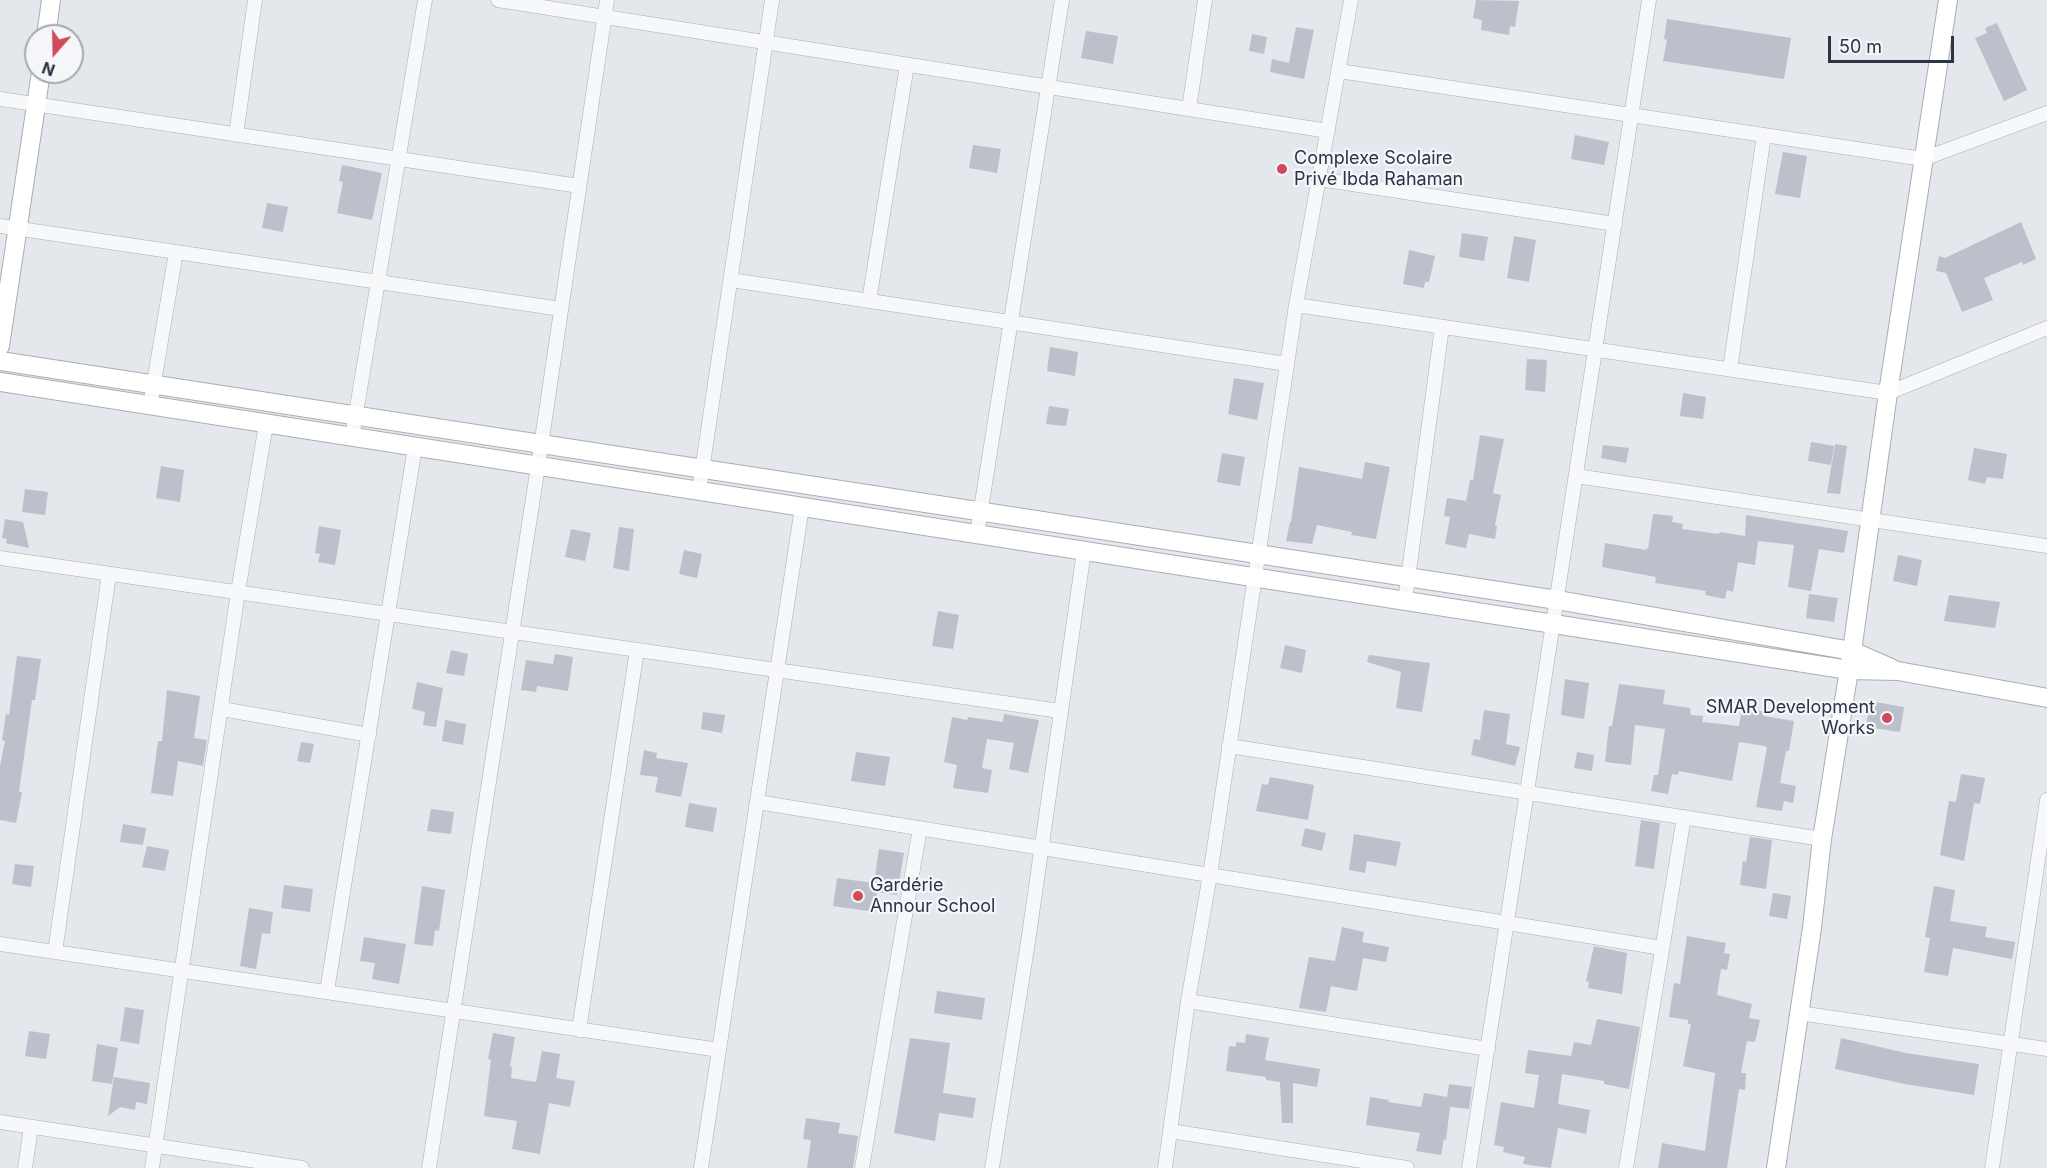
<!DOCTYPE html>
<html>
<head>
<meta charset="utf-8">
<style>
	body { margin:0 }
	#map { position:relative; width:2047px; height:1168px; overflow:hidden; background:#e4e7ec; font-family:Inter,sans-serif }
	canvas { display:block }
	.north { position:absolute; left:24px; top:24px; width:60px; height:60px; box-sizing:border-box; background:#f4f6f9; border:2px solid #a4a8b1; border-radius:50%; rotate:200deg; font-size:16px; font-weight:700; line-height:24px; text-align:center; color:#2b3445 }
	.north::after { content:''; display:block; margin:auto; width:21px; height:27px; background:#d1495b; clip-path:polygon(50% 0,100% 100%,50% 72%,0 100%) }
	.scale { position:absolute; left:1828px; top:36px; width:126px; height:27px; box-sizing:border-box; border:3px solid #2b3445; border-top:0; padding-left:8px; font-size:18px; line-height:21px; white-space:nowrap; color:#2b3445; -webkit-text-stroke:4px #f4f6f9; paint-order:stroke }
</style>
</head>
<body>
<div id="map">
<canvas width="2047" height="1168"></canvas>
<div class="north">N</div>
<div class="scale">50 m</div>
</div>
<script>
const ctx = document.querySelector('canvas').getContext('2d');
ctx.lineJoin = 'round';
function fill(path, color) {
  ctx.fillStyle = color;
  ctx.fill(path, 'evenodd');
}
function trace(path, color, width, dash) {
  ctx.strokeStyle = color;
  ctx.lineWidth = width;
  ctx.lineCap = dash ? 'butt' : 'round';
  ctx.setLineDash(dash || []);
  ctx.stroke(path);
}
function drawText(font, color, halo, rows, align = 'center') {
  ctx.font = font + ' Inter,sans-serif';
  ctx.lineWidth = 4.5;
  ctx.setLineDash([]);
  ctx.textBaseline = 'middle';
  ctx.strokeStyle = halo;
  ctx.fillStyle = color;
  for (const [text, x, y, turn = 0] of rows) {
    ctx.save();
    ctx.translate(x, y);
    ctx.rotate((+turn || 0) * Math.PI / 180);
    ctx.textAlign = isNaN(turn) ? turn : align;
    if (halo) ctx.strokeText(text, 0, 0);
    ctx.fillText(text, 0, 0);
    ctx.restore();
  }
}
const building = new Path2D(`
	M1476,0l43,1 -4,26 -5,-1 -1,9 -28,-5 1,-10 -9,-2z
	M1667,19l124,19 -7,41 -121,-18 4,-21 -3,-1z
	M1997,23l30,67 -23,11 -29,-63 12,-5 -2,-5z
	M1296,27l18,3 -10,49 -34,-7 2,-13 17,4z
	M1086,31l32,5 -5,28 -32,-6z
	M1252,34l15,3 -3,17 -15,-3z
	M1575,135l34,7 -5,23 -33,-6z
	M973,145l28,4 -4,24 -28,-5z
	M1783,152l24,4 -7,42 -25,-4z
	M342,165l40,8 -10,47 -35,-7 6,-31 -4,-1z
	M267,203l21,4 -5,25 -21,-4z
	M2021,222l15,37 -13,6 -1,-3 -38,16 9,22 -31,12 -16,-39 -10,-2 3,-15 6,2z
	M1462,233l26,4 -4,24 -25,-4z
	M1514,236l22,4 -7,42 -22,-4z
	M1409,250l26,6 -6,26h-4l-1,6 -21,-4z
	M1050,347l28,5 -3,24 -28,-5z
	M1527,359l20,1 -2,32 -20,-2z
	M1234,378l30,5 -7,37 -29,-6z
	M1683,393l23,4 -3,22 -23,-3z
	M1049,406l20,3 -3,17 -20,-2z
	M1480,435l24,4 -11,54 8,2 -6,30 2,1 -2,13 -26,-5 -3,14 -21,-4 5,-27 -6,-1 3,-18 19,3 4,-21h3z
	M1811,442l23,4 -3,19 -23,-4z
	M1835,444l12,2 -7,48 -13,-1z
	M1603,445l26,3 -3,15 -25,-5z
	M1974,448l33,6 -4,25 -16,-2 -2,7 -17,-4z
	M1222,453l23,4 -5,29 -23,-4z
	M1365,462l25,5 -14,72 -25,-4 1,-3 -35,-7 -5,19 -26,-3 4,-19h1l8,-55 63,12z
	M161,466l23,4 -4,32 -24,-4z
	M25,489l23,3 -3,23 -23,-3z
	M1653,514l20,2 -1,6 11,2 -1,5 37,5 1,-2 25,4 1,-21 102,16 -4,22 -25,-4 -8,42 -23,-4 6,-42 -36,-4 -3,24 -17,-3 -5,30 -6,-2 -2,9 -20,-4 1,-4 -51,-8 1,-6 -54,-10 3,-24 41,7v-2l2,1z
	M5,519l18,3 6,26 -23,-5 1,-4 -5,-1z
	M319,526l22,4 -6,35 -17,-3 2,-8 -5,-1z
	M619,527l15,2 -5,42 -16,-3z
	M571,529l20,4 -6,28 -20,-4z
	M684,550l18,4 -5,24 -18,-4z
	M1898,555l24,5 -5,26 -24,-5z
	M1809,594l29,4 -4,24 -28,-4z
	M1949,595l51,7 -5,26 -51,-7z
	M938,611l21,4 -6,34 -21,-3z
	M1285,645l21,5 -4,23 -22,-5z
	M451,650l17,4 -4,22 -18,-3z
	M555,654l18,3 -5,34 -31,-5 -1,6 -15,-2 5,-30 27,4z
	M1369,655l61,8 -8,49 -26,-4 5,-36 -34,-10z
	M17,656l24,3 -6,41h-3l-13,92h3l-6,31 -16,-3v-54l5,-25 -3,-1 4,-26 3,1z
	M1565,679l24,4 -5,36 -23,-4z
	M417,682l26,6 -7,39 -13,-2 2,-13 -13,-3z
	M1619,684l46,6 -2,14 27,4 1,7 12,1 -1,6 37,4 3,-18 23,4 -1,4 30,5 -5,30h-3l-6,32 16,3 -3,17 -9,-2 -2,10 -26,-4 11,-59 -2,-2 -26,-4 -7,39 -53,-10 -1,4 -6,-1 -4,20 -17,-3 3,-16h4l7,-46 -30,-4 -4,40 -26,-3 4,-36h3z
	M167,690l33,6 -6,42 13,2 -4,26 -25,-5 -5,35 -22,-3 7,-52h4z
	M1870,701l34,6 -4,25 -34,-5z
	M1484,710l26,4 -4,30 14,3 -5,19 -44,-11 3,-16 6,1z
	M703,712l22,3 -3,18 -21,-4z
	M1004,714l35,6 -11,53 -19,-4 5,-26 -27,-4 -5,29 10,2 -4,23 -35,-5 4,-23 -13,-3 8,-45 15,3 1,-3 35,5z
	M445,720l21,4 -3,21 -21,-4z
	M301,742l13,2 -4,19 -13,-2z
	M644,750l13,3 -1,5 32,5 -7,34 -26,-5 3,-15 -18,-2z
	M856,752l34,5 -5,29 -34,-5z
	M1577,752l17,3 -2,16 -18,-3z
	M1961,774l24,4 -5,26 -6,-1 -10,58 -24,-6 9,-54 7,1z
	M1270,777l44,8 -6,35 -52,-9 6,-27 6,1z
	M689,803l28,5 -4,24 -28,-5z
	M431,809l23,3 -3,22 -24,-3z
	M1641,820l19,3 -6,46 -19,-3z
	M123,824l23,4 -3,17 -23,-3z
	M1305,828l21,5 -4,18 -21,-5z
	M1354,834l47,8 -5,24 -29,-5 -2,12 -16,-3z
	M1750,837l22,3 -6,49 -26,-4 3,-24 3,1z
	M147,846l22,4 -4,21 -23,-4z
	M879,849l25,4 -7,42 -20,-3 -2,20 -42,-6 4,-28 37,5z
	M15,864l19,2 -3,21 -19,-3z
	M284,885l29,4 -3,23 -29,-4z
	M422,886l23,4 -6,41 -4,-1 -2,16 -19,-2z
	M1934,886l21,4 -5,31 37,6 -2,10 30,5 -3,17 -59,-11 -5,28 -24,-4 6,-34 -5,-1z
	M1773,893l18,3 -4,23 -18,-3z
	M249,908l24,4 -3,22 -8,-1 -6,36 -16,-3z
	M1342,927l22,5 -2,10 27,5 -3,15 -23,-4 -6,33 -26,-5 -5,26 -27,-4 10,-51 26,4z
	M1687,936l39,7 -2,10 6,1 -3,16 -6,-1 -4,26 35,9 -3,14 11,2 -5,22 -8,-1 -6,32h5l-1,17 -6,-1 -12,79h-69l4,-25 43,8 10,-78 -32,-7 8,-42h-3v-4l-19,-3 5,-34 6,1z
	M364,937l42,7 -7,40 -27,-5 3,-16 -15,-2z
	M1594,946l33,7 -5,41 -34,-6 1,-6 -3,-1z
	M937,991l48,7 -3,22 -48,-7z
	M125,1007l19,3 -5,34 -19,-3z
	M1597,1019l43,8 -11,62 -25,-5v-3l-42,-7 -4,30 32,6 -4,24 -28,-6 -7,40 -28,-4 2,-7 -22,-5 1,-5 -10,-2 7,-43 33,6 5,-33 -14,-2 3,-23 43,6 3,-14 17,3z
	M29,1031l21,3 -4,25 -21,-3z
	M493,1033l22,4 -5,29 2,1 -1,11 25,4 6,-31 18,3 -4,24 19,3 -5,26 -21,-4 -9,51 -28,-5 5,-28 -33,-5 7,-56 -3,-1z
	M1246,1034l23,4 -4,22 55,9 -3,18 -24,-4v40h-11l-2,-41 -14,-2v-3l-40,-6 3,-25 7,1v-5l9,1z
	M910,1038l40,5 -7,50 33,5 -3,20 -34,-5 -4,28 -41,-8z
	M1841,1038l65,15 73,11 -5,31 -69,-11 -70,-15z
	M97,1044l21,4 -6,36 -20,-3z
	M114,1077l36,6 -3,21 -11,-2 -1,8 -15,-3 -12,9z
	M1449,1084l23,3 -3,22 -19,-2 -4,33 -2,-1 -3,16 -25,-4 4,-18 -54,-8 4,-28 19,3 -1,2 33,5 3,-14 23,4z
	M806,1118l34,5 -2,10 20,3 -5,32h-46l4,-28 -8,-1z`);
const street = new Path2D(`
	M498,0l830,131
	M1339,71l584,88 124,-46
	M0,99l579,87
	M1189,109l16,-109
	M236,135l19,-135
	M1319,179l296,45
	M0,226l561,83
	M731,280l556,84
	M869,301l38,-236
	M1296,305l592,88 159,-65
	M1730,369l34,-234
	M150,406l26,-154
	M352,437l73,-437
	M1576,476l471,70
	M699,491l73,-491
	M977,534l85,-534
	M0,558l1060,153
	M1405,601l37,-274
	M222,709l147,26
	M1229,746l593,93
	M757,802l905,146
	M0,944l719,106
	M55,952l54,-378
	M327,991l88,-544
	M1188,1001l300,48
	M1799,1013l248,36
	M579,1030l58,-380
	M0,1122l302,46
	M1170,1131l237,37
	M25,1168l6,-41
	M152,1168l86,-576 28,-168
	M429,1168l109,-702 69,-466
	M701,1168l101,-661
	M862,1168l58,-340
	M992,1168l36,-226 56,-391
	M1165,1168l23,-167 22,-126 86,-570 55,-305
	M1469,1168l180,-1168
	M1626,1168l58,-351
	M1992,1168l55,-368`);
const secondary = new Path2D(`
	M46,36l5,-36
	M0,346l41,-274
	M0,361l1557,239 295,51 39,17
	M0,382l1849,288 49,1 149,27
	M1776,1168l36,-240 10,-89 30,-188 36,-258 60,-393`);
const markers = [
	[1282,169,6,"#d1495b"],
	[1887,718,6,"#d1495b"],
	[858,896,6,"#d1495b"]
];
const poiNames = [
	["Complexe Scolaire",1294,159],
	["Privé Ibda Rahaman",1294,180],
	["SMAR Development",1875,708,"right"],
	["Works",1875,729,"right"],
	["Gardérie",870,886],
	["Annour School",870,907]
];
fill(building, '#bbc0ca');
trace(street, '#a9aeb7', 15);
trace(secondary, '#a9aeb7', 20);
trace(street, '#f7f8fa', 14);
trace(secondary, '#fff', 18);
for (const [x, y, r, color] of markers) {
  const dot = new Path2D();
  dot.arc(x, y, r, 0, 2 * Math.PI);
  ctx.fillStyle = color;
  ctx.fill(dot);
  trace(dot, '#f4f6f9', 2);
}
drawText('18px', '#2b3445', '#f4f6f9', poiNames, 'left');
</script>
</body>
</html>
